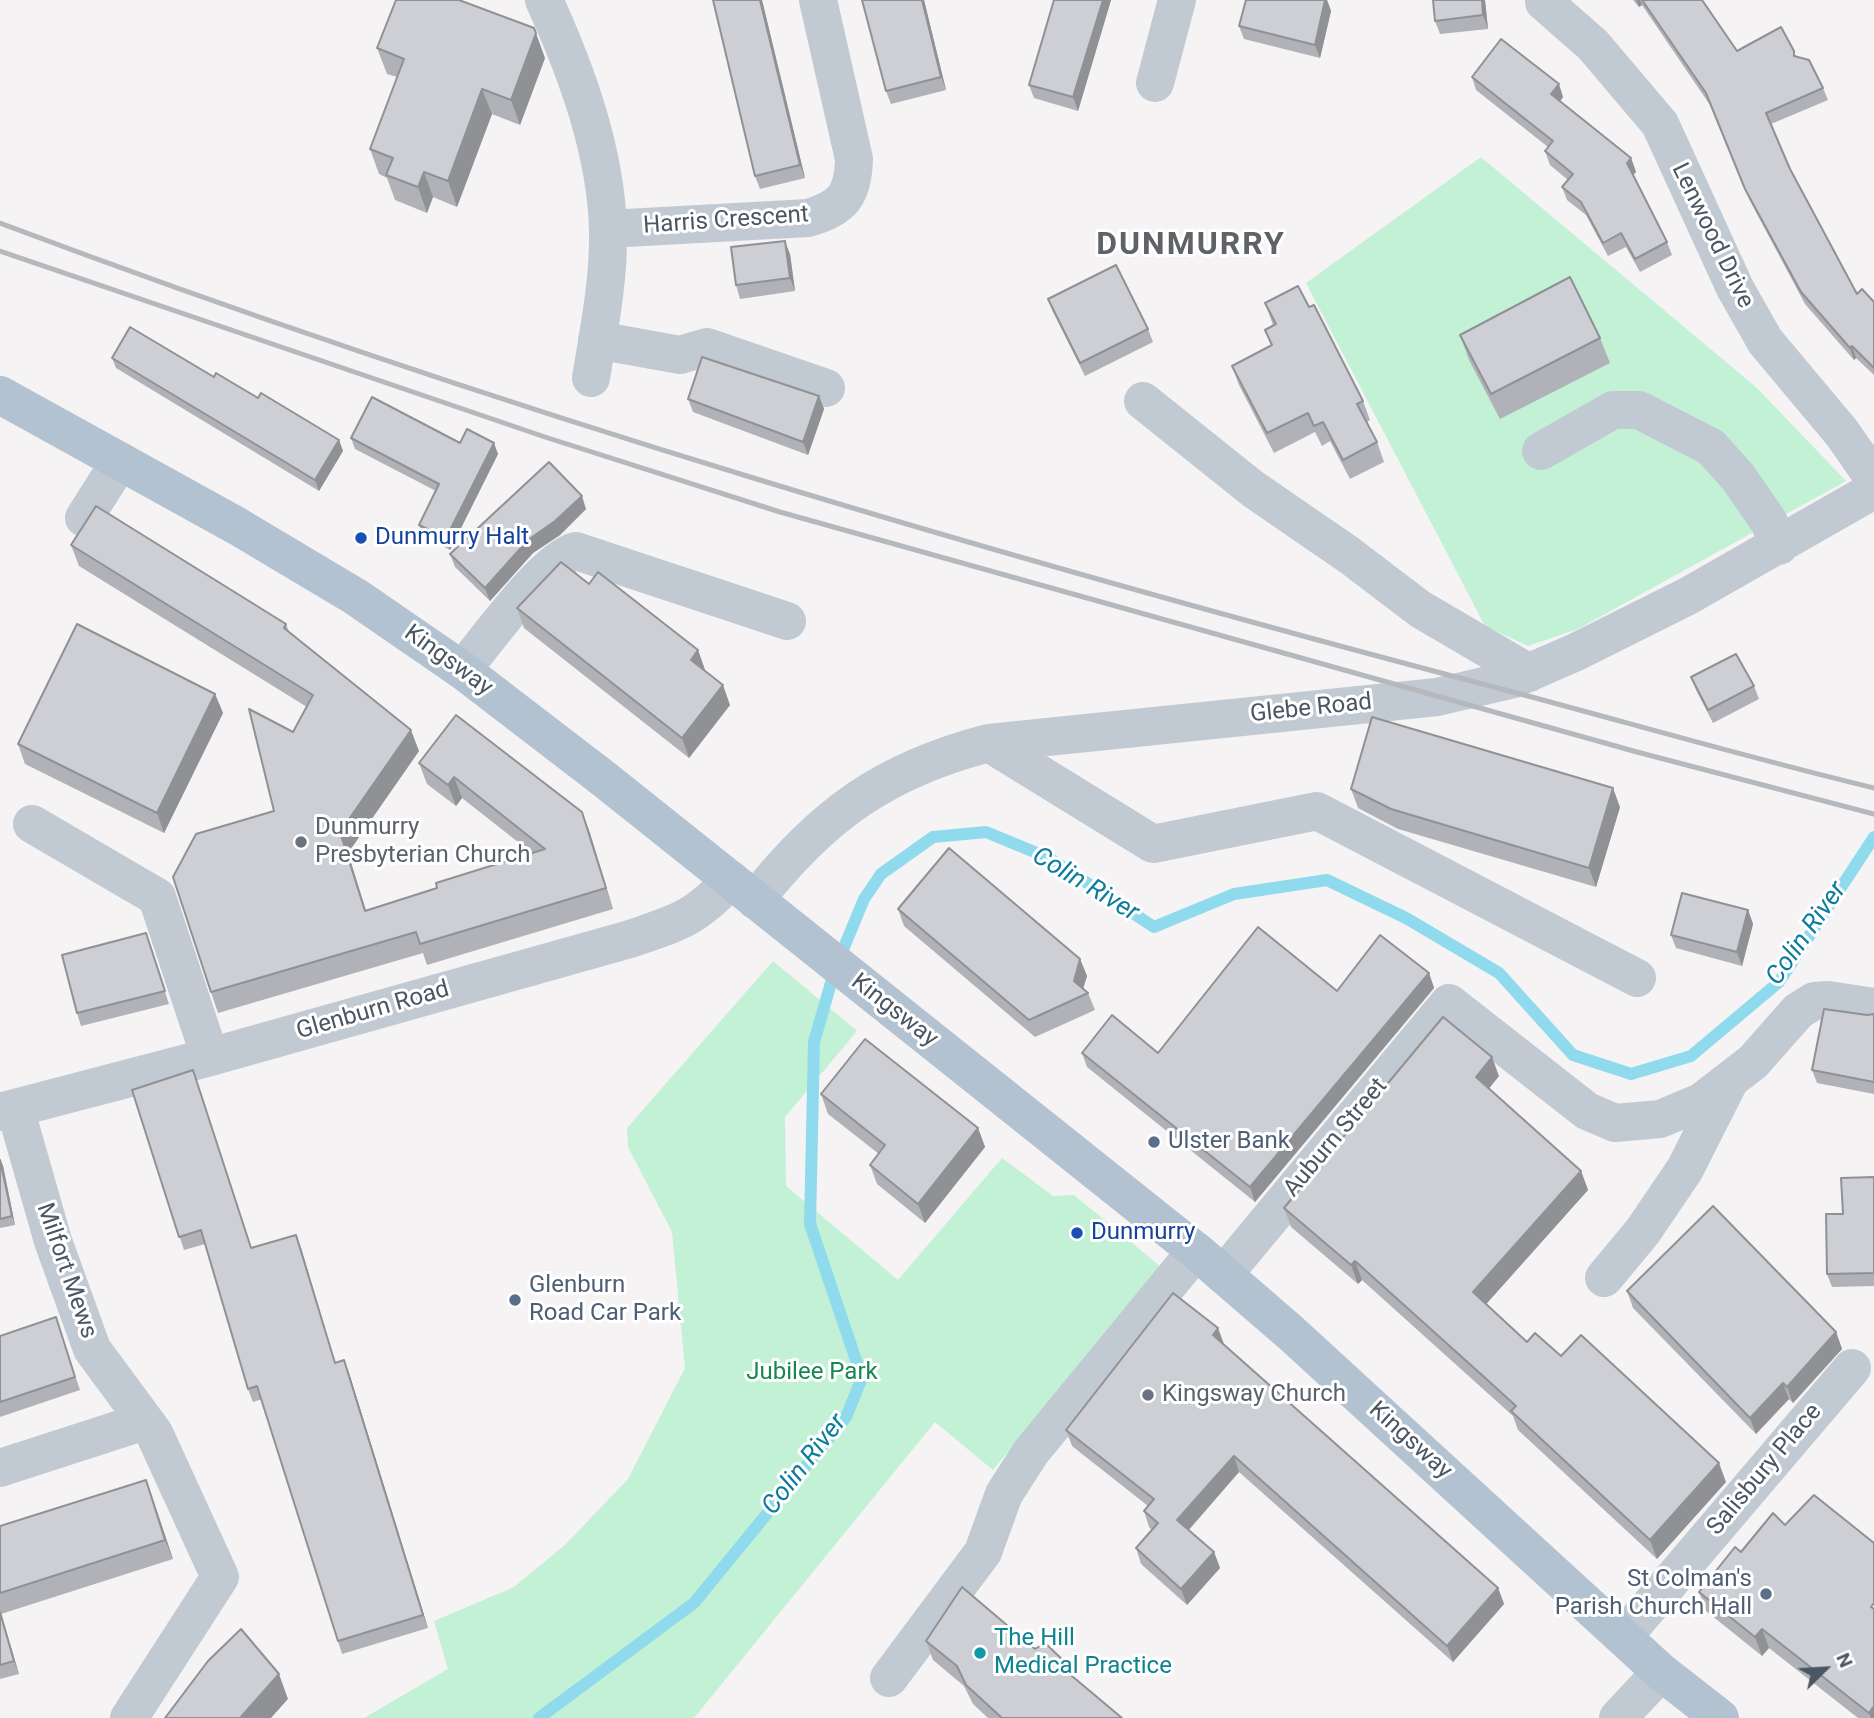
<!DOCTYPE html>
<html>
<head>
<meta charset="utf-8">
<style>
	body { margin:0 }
	#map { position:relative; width:1874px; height:1718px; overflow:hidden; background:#f5f3f3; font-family:Roboto,sans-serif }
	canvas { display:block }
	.north { position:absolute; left:1790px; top:1634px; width:70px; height:70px; -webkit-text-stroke:5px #fff; paint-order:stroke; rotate:66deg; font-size:19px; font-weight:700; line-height:28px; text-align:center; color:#4a5661 }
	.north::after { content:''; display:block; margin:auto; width:24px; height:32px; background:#4a5661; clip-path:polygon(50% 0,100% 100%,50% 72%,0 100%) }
</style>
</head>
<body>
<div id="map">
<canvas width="1874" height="1718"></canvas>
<div class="north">N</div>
</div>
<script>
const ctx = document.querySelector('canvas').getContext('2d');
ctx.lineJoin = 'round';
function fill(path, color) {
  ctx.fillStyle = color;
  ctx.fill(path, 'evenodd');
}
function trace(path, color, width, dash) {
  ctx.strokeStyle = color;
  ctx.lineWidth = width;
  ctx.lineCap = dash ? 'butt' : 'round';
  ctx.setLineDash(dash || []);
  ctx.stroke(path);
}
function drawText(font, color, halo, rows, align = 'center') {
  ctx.font = font + ' Roboto,sans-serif';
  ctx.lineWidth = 6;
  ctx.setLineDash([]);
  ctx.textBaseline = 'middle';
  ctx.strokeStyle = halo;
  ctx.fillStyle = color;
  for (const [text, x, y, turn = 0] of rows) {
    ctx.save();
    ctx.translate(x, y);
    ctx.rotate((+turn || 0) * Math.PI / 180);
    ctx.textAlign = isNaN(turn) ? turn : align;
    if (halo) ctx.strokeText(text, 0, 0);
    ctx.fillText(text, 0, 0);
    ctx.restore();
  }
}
const green = new Path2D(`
	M1481,157l276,231 89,93 -268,148 -50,17 -43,-20 -179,-343z
	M773,961l84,70 -72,86 1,69 112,94 104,-122 51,38 21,-1 87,72 -168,203 -58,-48 -241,296h-330l84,-49 -14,-48 80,-34 51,-42 63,-66 57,-111 -13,-136 -44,-85 -1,-19z`);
const stream = new Path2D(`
	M539,1718l155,-115 152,-186 16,-39 -52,-154 4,-182 21,-73 29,-70 17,-25 52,-37 53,-5 63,26 105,69 80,-33 93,-14 79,38 93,55 74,82 58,19 60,-18 88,-74 95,-145`);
const minor = new Path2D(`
	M544,0c32,70 62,151 64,230 1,50 -9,99 -17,148
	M1544,2l49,43 67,79 75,164 30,53 77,92 32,46
	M1155,83l22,-83
	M608,229l200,-11c35,-10 45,-23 46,-59l-36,-159
	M597,340l83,15 27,-8 119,41
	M1143,401l110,88 96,66 71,54 109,64
	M1541,451l72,-41h26l72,37 27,30 31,45 10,24
	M84,518l36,-57
	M462,670c24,-28 82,-111 114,-119l211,70
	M989,743l164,101 164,-33 320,167
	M32,824l125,73 53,160
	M755,900c67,-85 129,-130 234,-157l448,-46 77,-18 62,-27 112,-56 186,-106
	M15,1108l38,133 39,108 62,84 66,144 -91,141
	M0,1112l210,-55 420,-118c50,-17 64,-20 101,-59
	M1224,1274l225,-271 138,108 28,12 45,-4 41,-17 52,-40 45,-51 16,-10 14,-1 46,7
	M1604,1278l39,-47 42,-62 43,-85
	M0,1468l145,-47
	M1624,1636l228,-268
	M889,1678l94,-126 21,-58 27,-42 165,-201
	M1618,1718l43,-46`);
const major = new Path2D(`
	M0,395l237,131 119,71 106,73 142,109 592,472 95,82 370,339 59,46`);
const rail = new Path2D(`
	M0,223c494,186 1002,335 1513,469 120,32 240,67 361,96
	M0,251l545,186 235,75 857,240 237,62`);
const wall = new Path2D(`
	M713,0h49l43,178 -45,11 -5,-13z
	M862,0h62l22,90 -55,14 -5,-13z
	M1054,0h57l-33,111 -44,-13 -5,-13z
	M1246,0h81l4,11 -11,47 -76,-19 -5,-13z
	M1433,0h52l3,29 -48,5 -5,-13z
	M1633,0h69l35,51h57l2,6 27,31 5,12 -57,24 19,45 67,125 17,8v73l-18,-17 -2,2 -49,-56 -55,-103 -40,-96 -68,-100 -3,2z
	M377,48l168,10 -25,67 -28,-11 -35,93 -24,-10 -6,16 -32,-13 -8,-22 -8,-4 -9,-25 27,-72 -10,-3z
	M1472,77l91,20 -3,5 71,56 5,14 -3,3 34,67 5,13 -32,17 -14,-25 -18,9 -22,-41 -19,-15 -5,-13 6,-7 -18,-15 -5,-14 3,-4 -72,-57z
	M790,254l5,37 -55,8 -4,-14z
	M1048,299l100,30 5,13 -68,34 -32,-64z
	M1265,303l44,4 54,94 7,19 -3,2 10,20 7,20 -34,17 -20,-38 -8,5 -7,-14 -41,21 -35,-68 -7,-19 39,-21 -6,-15 8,-5z
	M1460,335l140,3 10,25 -110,56 -31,-59z
	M112,358l102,19 44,21 81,42 4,11 -24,40 -203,-123z
	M819,396l5,13 -16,46 -115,-43 -5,-13z
	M351,438l109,5 38,11 -48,96 -27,-14 -4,-11 17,-34 -81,-42z
	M586,509l-26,26 -27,18 -43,48 -35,-34 -5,-13z
	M71,545l215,79 3,8 130,119 -71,102 18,57 71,-22 95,-35 -70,-55 -6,8 -29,-22 -8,-21 163,49 31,97 -186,56 -4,-12 -205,60 -7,-21 63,-181 19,-79 14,-25 -228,-141z
	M589,584l109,66 7,20 -1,1 26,34 -41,53 -165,-130 -7,-20z
	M1691,677l63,9 5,13 -46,24 -17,-33z
	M215,694l8,19 -59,120 -139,-69 -7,-20z
	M1351,789l269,18 -24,80 -198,-58 -40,-21z
	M898,909l182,50 7,17 -4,13 5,4 7,17 -60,27 -131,-111z
	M1748,910l5,14 -11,42 -66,-18 -5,-13z
	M146,933l23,71 -88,22 -4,-13z
	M1429,973l5,15 -179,214 -168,-135 -5,-14h76l179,-62z
	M1874,1014v80l-57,-11 -5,-13z
	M1499,1076l-10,12 92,83 7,19 -102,114 41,38 34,14 165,126 -69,77 -139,-129 -5,-14 -151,-136 -4,4 -67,-57 -7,-19z
	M132,1090l120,158h49l34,114 14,11 79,255 -86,26 -80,-255 -9,3 -5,-13 -43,-145 -21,6z
	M821,1094l157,34 7,19 -60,76 -48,-39 -7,-19 9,-11 -51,-40z
	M0,1159l3,7 12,59 -15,3z
	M1874,1177v109l-42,1 -5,-13 16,-60z
	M1627,1291l209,41 6,17 -49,54 -4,-4 -33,35 -123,-126z
	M56,1317l24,73 -80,27v-81z
	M1224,1345l274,243 6,16 -51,58 -214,-190 -50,58 25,22 6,16 -33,37 -46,-41 -5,-16 16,-18 -3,-3 -5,-16 4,-5 -76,-60 -6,-16z
	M146,1480l27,79 -172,55 18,60 -19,5v-153z
	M1785,1525l89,193h-16l-89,-70 -7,8 -56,-45 -7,-19 42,-40z
	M926,1641l109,8 38,28 49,41h-134l-15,-14 -9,-18 -31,-26z`);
const shadedWall = new Path2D(`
	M760,0h2l43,178 -5,-13z
	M922,0h2l22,90 -5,-13z
	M1103,0h8l-33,111 -5,-14z
	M1325,0h2l4,11 -11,47 -5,-13z
	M1482,0h3l3,29 -5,-14z
	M1636,0h4l2,5 -3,2z
	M536,33l9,25 -25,67 -9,-25z
	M1559,84l4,13 -8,10 -4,-13z
	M482,89l10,25 -35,93 -9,-26z
	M1631,158l5,14 -4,4 -5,-13z
	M424,172l9,25 -6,16 -9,-26z
	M785,241l5,13 5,37 -5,-13z
	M1852,346l4,12 -2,2 -4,-12z
	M819,396l5,13 -16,46 -5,-13z
	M339,440l4,11 -24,40 -4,-11z
	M494,443l4,11 -48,96 -4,-12z
	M582,496l4,13 -26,26 -27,18 -43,48 -5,-13 43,-48z
	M698,650l7,20 -7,9 -7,-19z
	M723,685l7,20 -41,53 -7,-20z
	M215,694l8,19 -59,120 -7,-20z
	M411,730l8,21 -71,102 24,79 -32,-100z
	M454,777l8,21 -6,8 -8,-21z
	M1613,788l7,19 -24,80 -7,-19z
	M582,812l8,21 23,76 -7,-21z
	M1748,910l5,14 -11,42 -5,-14z
	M1080,959l7,17 -7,22 -6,-17z
	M1429,973l5,15 -179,214 -5,-15z
	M1492,1057l7,19 -16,20 -7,-19z
	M978,1128l7,19 -60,76 -7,-19z
	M0,1159l3,7 12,59 -3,-9z
	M1581,1171l7,19 -108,121 -7,-19z
	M296,1235l5,13 38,128 -4,-13z
	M1355,1261l7,19 -4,4 -7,-19z
	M1218,1328l6,16 -11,-9z
	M1836,1332l6,17 -49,54 -6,-16z
	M344,1360l5,13 79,255 -5,-13z
	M1783,1383l6,16 -33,35 -6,-16z
	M1234,1456l5,16 -56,64 -6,-16z
	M1719,1463l7,19 -69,77 -7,-19z
	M146,1480l7,19 20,60 -8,-19z
	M1214,1552l6,16 -33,37 -6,-16z
	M1498,1588l6,16 -51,58 -6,-16z
	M0,1611l3,10 16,53 -5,-13z
	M1762,1629l7,19 -7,8 -7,-19z
	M1068,1665l7,19 -9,-13z
	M279,1674l9,25 -17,19h-31z
	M1874,1706v12h-3l-2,-5z`);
const building = new Path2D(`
	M396,0h63l75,28 2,5 -25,67 -29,-11 -34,92 -24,-9 -6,15 -32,-12 7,-17 -23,-9 34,-90 -27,-11z
	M713,0h47l40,165 -45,11z
	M862,0h60l19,77 -55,14z
	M1054,0h49l-30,97 -44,-12z
	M1246,0h79l-10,45 -76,-19z
	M1433,0h49l1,15 -48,6z
	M1642,0h60l35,51 44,-24 13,24v5l15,4 14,28 -57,25 24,56 67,125 5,-5 12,13v66l-22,-22 -2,2 -49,-56 -56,-103 -39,-96z
	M1501,39l58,45 -8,10 80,64 -4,5 40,79 -32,17 -14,-26 -18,10 -22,-41 -19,-15 11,-13 -28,-23 8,-10 -81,-64z
	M785,241l5,37 -54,7 -5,-38z
	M1116,265l32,64 -68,34 -32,-64z
	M1570,277l30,61 -109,56 -31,-59z
	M1298,286l11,21 5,-2 49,96 -6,3 20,38 -34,18 -20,-38 -9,4 -6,-13 -41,20 -35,-67 40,-21 -7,-15 11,-6 -11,-21z
	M130,327l84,50 2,-4 42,25 3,-5 78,47 -24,40 -203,-122z
	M702,357l117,39 -16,46 -115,-43z
	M372,397l88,46 7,-14 27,14 -48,95 -27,-13 20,-41 -88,-46z
	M549,462l33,34 -27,25 -27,19 -43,48 -35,-34z
	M96,506l190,118 -2,4 127,102 -71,102 25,79 72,-23 -1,-5 109,-34 -91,-72 -6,8 -29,-22 37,-48 126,97 24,76 -186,56 -4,-12 -205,60 -38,-115 23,-43 78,-23 -25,-102 44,23 20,-37 -242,-150z
	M561,562l28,22 9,-12 100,78 -7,10 32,25 -41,53 -165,-130z
	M77,624l138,70 -58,119 -139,-69z
	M1736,654l18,32 -46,24 -17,-33z
	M1372,717l241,71 -24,80 -198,-59 -40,-20z
	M949,848l131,111 -6,22 14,12 -59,27 -131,-111z
	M1682,893l66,17 -11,42 -66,-17z
	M1258,927l79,64 43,-56 49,38 -179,214 -168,-134 30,-38 46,38z
	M146,933l19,58 -88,22 -15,-58z
	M1824,1009l43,6 7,-1v68l-62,-12z
	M1443,1017l49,40 -16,20 105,94 -108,121 54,50 8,-9 26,23 20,-21 138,128 -69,77 -139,-129 5,-5 -33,-30 -128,-115 -4,4 -67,-57z
	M865,1039l113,89 -60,76 -48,-39 15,-20 -64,-51z
	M193,1070l58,178 45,-13 39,128 9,-3 79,255 -85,26 -81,-255 -9,3 -47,-159 -22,7 -47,-147z
	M0,1160l12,56 -12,3z
	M1874,1177v96l-47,1 -1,-60h17l-2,-36z
	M1713,1206l123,126 -49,55 -4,-4 -33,35 -123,-127z
	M1173,1293l45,35 -5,7 285,253 -51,58 -213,-190 -57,64 37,32 -33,37 -45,-41 22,-25 -14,-12 10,-12 -88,-69z
	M56,1317l19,60 -75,25v-66z
	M146,1480l19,60 -165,53v-67z
	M1814,1495l60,48v60l-3,4 3,2v97l-5,7 -107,-84 -7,8 -56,-45 36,-45 6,5 32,-39 12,12z
	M962,1587l73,62 10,-6 23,22 -2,6 56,47h-120l-36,-33 -9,-19 -31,-25z
	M0,1612l14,49 -14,4z
	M241,1629l38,45 -39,44h-75l43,-57z`);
const markers = [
	[361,538,7,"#1a4fb4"],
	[301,842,7,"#6b7280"],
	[1154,1142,7,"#5c6f8a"],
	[1077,1233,7,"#1a4fb4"],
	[515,1300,7,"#5c6f8a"],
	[1148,1395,7,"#6b7280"],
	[1766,1594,7,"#5c6f8a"],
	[980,1653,7,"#0f9aa8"]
];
const streetNames = [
	["Harris Crescent",726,221,-4],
	["Lenwood Drive",1712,236,64],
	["Kingsway",448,661,36],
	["Glebe Road",1311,709,-6],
	["Glenburn Road",373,1011,-16],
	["Kingsway",894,1011,38],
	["Auburn Street",1336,1138,-50],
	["Milfort Mews",66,1271,71],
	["Kingsway",1410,1441,42],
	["Salisbury Place",1765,1470,-50]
];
const transitNames = [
	["Dunmurry Halt",375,538],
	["Dunmurry",1091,1233]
];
const worshipNames = [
	["Dunmurry",315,828],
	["Presbyterian Church",315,856],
	["Kingsway Church",1162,1395]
];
const serviceNames = [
	["Ulster Bank",1168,1142],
	["Glenburn",529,1286],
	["Road Car Park",529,1314],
	["St Colman's",1752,1580,"right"],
	["Parish Church Hall",1752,1608,"right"]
];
const parkNames = [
	["Jubilee Park",812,1373]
];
const cultureNames = [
	["The Hill",994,1639],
	["Medical Practice",994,1667]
];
const waterNames = [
	["Colin River",1085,885,31],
	["Colin River",1807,934,-55],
	["Colin River",805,1465,-52]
];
const districtNames = [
	["DUNMURRY",1191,246]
];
fill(green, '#c3f1d5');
trace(stream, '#90daee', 12);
trace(minor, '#c1cad2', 38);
trace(major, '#b3c2d1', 38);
trace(rail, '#b5b8bd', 5);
fill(wall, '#b0b2b7');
fill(shadedWall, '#909195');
fill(building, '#cdcfd5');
trace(building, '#909195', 2);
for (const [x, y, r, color] of markers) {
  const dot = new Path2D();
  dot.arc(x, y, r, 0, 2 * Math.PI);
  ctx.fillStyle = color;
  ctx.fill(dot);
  trace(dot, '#fff', 2.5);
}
drawText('24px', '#4a5661', '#fff', streetNames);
drawText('24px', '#164399', '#fff', transitNames, 'left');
drawText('24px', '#5b616d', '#fff', worshipNames, 'left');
drawText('24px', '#4e5e75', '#fff', serviceNames, 'left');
drawText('24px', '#17864f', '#fff', parkNames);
drawText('24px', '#0d838f', '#fff', cultureNames, 'left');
drawText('italic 26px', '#0c7c9b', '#fff', waterNames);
ctx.letterSpacing = '2px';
drawText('bold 32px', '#5f6368', '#fff', districtNames);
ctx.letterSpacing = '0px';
</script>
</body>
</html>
